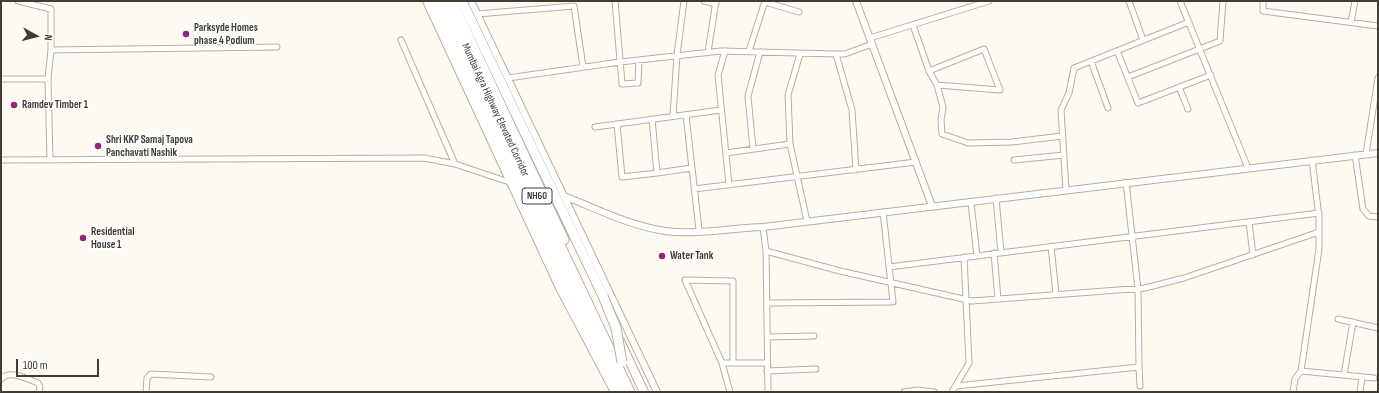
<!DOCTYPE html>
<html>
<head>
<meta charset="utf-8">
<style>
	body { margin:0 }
	#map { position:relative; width:1379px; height:393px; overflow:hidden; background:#fefaf2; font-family:"Sofia Sans Condensed",sans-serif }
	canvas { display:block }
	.frame { position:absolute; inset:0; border:2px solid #403d34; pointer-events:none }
	.north { position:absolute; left:16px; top:16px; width:40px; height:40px; -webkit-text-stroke:3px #fff; paint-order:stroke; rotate:97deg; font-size:11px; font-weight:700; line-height:16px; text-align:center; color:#403d34 }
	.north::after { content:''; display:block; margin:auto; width:14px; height:18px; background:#403d34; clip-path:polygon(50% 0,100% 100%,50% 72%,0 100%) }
	.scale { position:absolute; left:16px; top:359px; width:83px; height:18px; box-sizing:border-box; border:2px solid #403d34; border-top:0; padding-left:5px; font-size:12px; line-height:14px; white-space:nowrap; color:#403d34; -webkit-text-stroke:3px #fff; paint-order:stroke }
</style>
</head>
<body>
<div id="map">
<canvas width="1379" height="393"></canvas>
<div class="frame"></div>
<div class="north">N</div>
<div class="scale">100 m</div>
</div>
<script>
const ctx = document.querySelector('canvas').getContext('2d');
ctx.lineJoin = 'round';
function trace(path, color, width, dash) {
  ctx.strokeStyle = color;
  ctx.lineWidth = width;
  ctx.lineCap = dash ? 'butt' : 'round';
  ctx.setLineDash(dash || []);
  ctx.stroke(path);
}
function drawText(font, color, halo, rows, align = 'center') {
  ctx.font = font + ' "Sofia Sans Condensed",sans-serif';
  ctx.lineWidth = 3;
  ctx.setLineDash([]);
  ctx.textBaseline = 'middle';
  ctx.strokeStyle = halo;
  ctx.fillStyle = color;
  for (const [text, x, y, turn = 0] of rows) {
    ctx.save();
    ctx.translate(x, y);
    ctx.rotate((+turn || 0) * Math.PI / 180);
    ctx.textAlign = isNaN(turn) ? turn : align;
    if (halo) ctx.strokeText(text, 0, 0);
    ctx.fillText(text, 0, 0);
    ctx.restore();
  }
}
const minor = new Path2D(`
	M18,1l33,8v41l-3,29 2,80
	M615,1l7,83 16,-1 1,-23
	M704,1l12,3
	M1129,1l14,39
	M1180,1l68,167
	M1263,1v10l115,15
	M765,2l34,10
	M477,14l97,-8 9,61
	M1351,22l4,-21
	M913,25l16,46 8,14 6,22 -2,13 1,14 26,9 44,-1 50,-6
	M870,38l119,-37
	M401,40l54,124
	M51,50l226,-3
	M725,51l-7,24 11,110
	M749,51l16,-50
	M1117,51l21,52 73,-28
	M708,52l8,-51
	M800,54l-12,41 2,49 17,77
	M836,54l16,56 4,60
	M1091,61l17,47
	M929,71l55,-22 16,41 -63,-5
	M1128,77l92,-36 3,-40
	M508,78l112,-16 101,-11 115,3h9l27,-10
	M1,79h47
	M1179,87l9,22
	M686,115l13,115
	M673,116l4,-61 7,-54
	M652,119l5,54 35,-5
	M617,124l5,53 35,-4
	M595,127l126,-17
	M753,149l-5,-53 12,-44
	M726,153l64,-9
	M1366,154l12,-76
	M1355,155l8,54 6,7 9,1
	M1,160l423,-2 31,6 54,18
	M1014,160l50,-5
	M694,189l222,-27
	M1066,190l-5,-80 8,-17 5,-25 115,-46
	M996,198l5,55
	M971,203l6,53
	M1249,222l4,33
	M763,227l3,24 2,141
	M1051,246l5,48
	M766,251l74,20 132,30 173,-13 39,-10 135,-46
	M994,253l4,46
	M889,267l430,-54
	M767,303l126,-1 -10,-90
	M1338,319l40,9
	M767,337l47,-1
	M722,363l8,29
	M733,363v-82l-48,-1 37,83h45
	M1139,367l1,19
	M767,371l49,-2
	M1301,371l73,7
	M1344,375l9,-53
	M1,379c8,-10 27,0 37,4l2,4 -1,5
	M956,386l183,-19 -1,-78 -12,-107
	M146,392l1,-14 4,-4 60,3
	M904,392l13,-2 17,2
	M952,392l17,-29 -5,-106
	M1293,392l2,-13 6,-8 18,-122v-32l-7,-57
	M1360,392l2,-15`);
const tertiary = new Path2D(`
	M426,1l133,287 55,104
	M471,1l186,391
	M856,1l76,205
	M564,196c33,13 67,30 101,35 31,4 67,-3 98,-4l615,-74`);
const primary = new Path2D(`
	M439,1l178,376
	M620,341l24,51`);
const motorway = new Path2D(`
	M432,1l143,306 35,66 12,19
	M444,1l186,391
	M452,1l112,239
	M462,1l141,295`);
const motorwayBridge = new Path2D(`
	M603,296l13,32 6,34`);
const markers = [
	[186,34,4,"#9b227b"],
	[14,105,4,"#9b227b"],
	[98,146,4,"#9b227b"],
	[83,238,4,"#9b227b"],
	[662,256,4,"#9b227b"]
];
const shields = [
	[537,196,30]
];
const shieldNames = [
	["NH60",537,196]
];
const poiNames = [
	["Parksyde Homes",194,28],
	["phase 4 Podium",194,41],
	["Ramdev Timber 1",22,105],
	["Shri KKP Samaj Tapova",106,140],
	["Panchavati Nashik",106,153],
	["Residential",91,232],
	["House 1",91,245],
	["Water Tank",670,256]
];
const streetNames = [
	["Mumbai Agra Highway Elevated Corridor",495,110,65]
];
trace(minor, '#b8b09c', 7);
trace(tertiary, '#b8b09c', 8);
trace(primary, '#b8b09c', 10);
trace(motorway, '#b8b09c', 11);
trace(minor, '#fff', 5);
trace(tertiary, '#fff', 6);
trace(primary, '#fff', 8);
trace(motorway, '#fff', 9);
trace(motorwayBridge, '#b8b09c', 11, []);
trace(motorwayBridge, '#fff', 9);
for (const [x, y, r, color] of markers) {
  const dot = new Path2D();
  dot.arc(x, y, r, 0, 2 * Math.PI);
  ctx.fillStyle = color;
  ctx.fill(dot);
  trace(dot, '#fff', 1.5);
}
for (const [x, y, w] of shields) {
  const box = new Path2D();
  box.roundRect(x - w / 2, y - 8, w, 16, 3);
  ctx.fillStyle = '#fff';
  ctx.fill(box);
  trace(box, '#403d34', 1);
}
drawText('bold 10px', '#403d34', null, shieldNames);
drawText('bold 11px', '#403d34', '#fff', poiNames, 'left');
drawText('11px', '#403d34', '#fff', streetNames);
</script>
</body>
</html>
